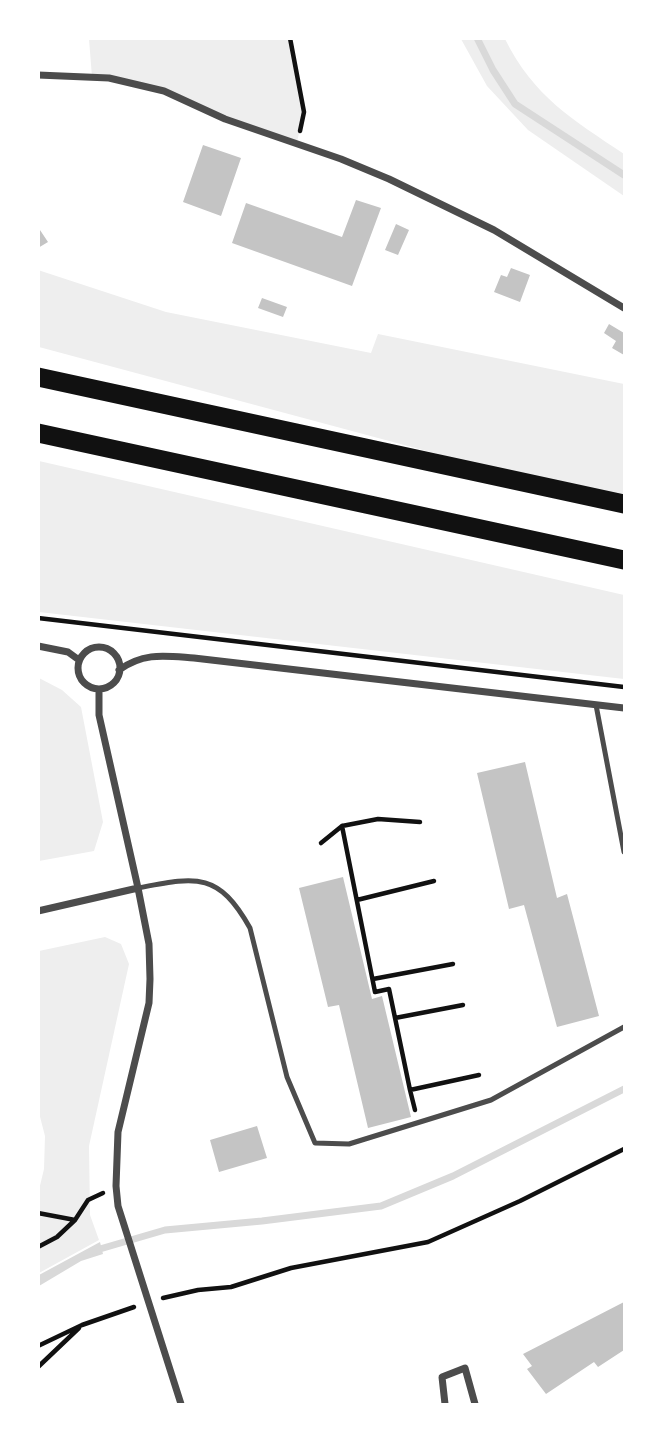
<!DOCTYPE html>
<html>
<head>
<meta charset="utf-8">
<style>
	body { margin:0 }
	#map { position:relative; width:663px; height:1443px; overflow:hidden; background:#fff; font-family:"PT Sans Narrow",sans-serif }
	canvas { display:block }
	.frame { position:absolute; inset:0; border:40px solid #fff; pointer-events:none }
</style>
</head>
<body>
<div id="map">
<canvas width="663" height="1443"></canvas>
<div class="frame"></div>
</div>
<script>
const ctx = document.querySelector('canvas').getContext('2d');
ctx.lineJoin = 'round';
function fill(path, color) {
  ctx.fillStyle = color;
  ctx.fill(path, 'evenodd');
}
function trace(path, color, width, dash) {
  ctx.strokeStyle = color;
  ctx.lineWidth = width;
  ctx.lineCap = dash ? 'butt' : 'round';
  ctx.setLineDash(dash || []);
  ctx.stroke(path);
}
const green = new Path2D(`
	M89,39h201l14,73 -7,30 -72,-23 -61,-28 -72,-14z
	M461,39h44c29,58 67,80 119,115v42l-96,-66 -41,-44z
	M38,270l128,42 205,41 7,-19 246,50v120l-585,-157z
	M39,461l585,134v84l-585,-67z
	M39,678l23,12 19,17 22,115 -9,29 -55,10z
	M105,937l16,7 8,20 -40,182 1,69 9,25 -60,33 -1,-79 6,-25 1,-33 -7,-27 1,-158z`);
const water = new Path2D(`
	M100,1242l3,12 -22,7 -42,25v-11z`);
const stream = new Path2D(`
	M477,38l16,32 22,34 109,71
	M93,1251l72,-21 97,-9 119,-15 72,-30 171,-87`);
const building = new Path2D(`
	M203,145l38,13 -20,58 -38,-14z
	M356,200l25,8 -29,78 -120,-43 14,-40 96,34z
	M396,224l13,6 -11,25 -13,-5z
	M38,227l10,15 -10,6z
	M511,268l19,7 -10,27 -26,-10 7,-17 6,2z
	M262,298l25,9 -4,10 -25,-9z
	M609,324l15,9v22l-12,-7 4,-7 -12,-8z
	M525,762l32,136 10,-4 32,122 -42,11 -33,-122 -15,4 -32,-136z
	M343,877l29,122 10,-3 29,121 -43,11 -29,-123 -11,2 -29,-119z
	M257,1126l10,32 -48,14 -9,-32z
	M624,1302v48l-26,17 -4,-5 -48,32 -19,-25 5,-3 -9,-12z`);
const path = new Path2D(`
	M290,38l14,74 -4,19
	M38,618l586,69
	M342,826l36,-7 42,3
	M321,843l21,-17 33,166 14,-3 21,101 69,-15
	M357,900l77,-19
	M373,979l80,-15
	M395,1018l68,-13
	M410,1090l5,20
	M38,1213l37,7 -18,17 -19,10
	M75,1220l13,-20 15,-7
	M163,1298l35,-8 33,-3 60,-19 137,-26 92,-41 104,-52
	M38,1346l44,-21 52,-18
	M38,1367l41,-39`);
const service = new Path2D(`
	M596,705l28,147
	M138,888c58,-11 80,-17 112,40l37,149 28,66 34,1 142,-44 133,-73`);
const minor = new Path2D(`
	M38,75l71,3 55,13 61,28 116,40 48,20 105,51 130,78
	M38,646l30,6 11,8
	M78 668a21 21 0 1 1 42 0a21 21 0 1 1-42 0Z
	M119,670c25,-18 46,-14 75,-12l430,50
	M99,690v25l39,173 11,56 1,35 -1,24 -31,129 -2,54 2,20 63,198
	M38,911l100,-23
	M445,1404l-3,-27 23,-9 10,36`);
const motorway = new Path2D(`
	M38,377l586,127
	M38,433l586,127`);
fill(green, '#eee');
fill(water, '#d9d9d9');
trace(stream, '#d9d9d9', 7);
fill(building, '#c4c4c4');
trace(path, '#111', 4.5);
trace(service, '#4c4c4c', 5);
trace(minor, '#4c4c4c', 7);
trace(motorway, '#111', 19);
</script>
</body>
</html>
